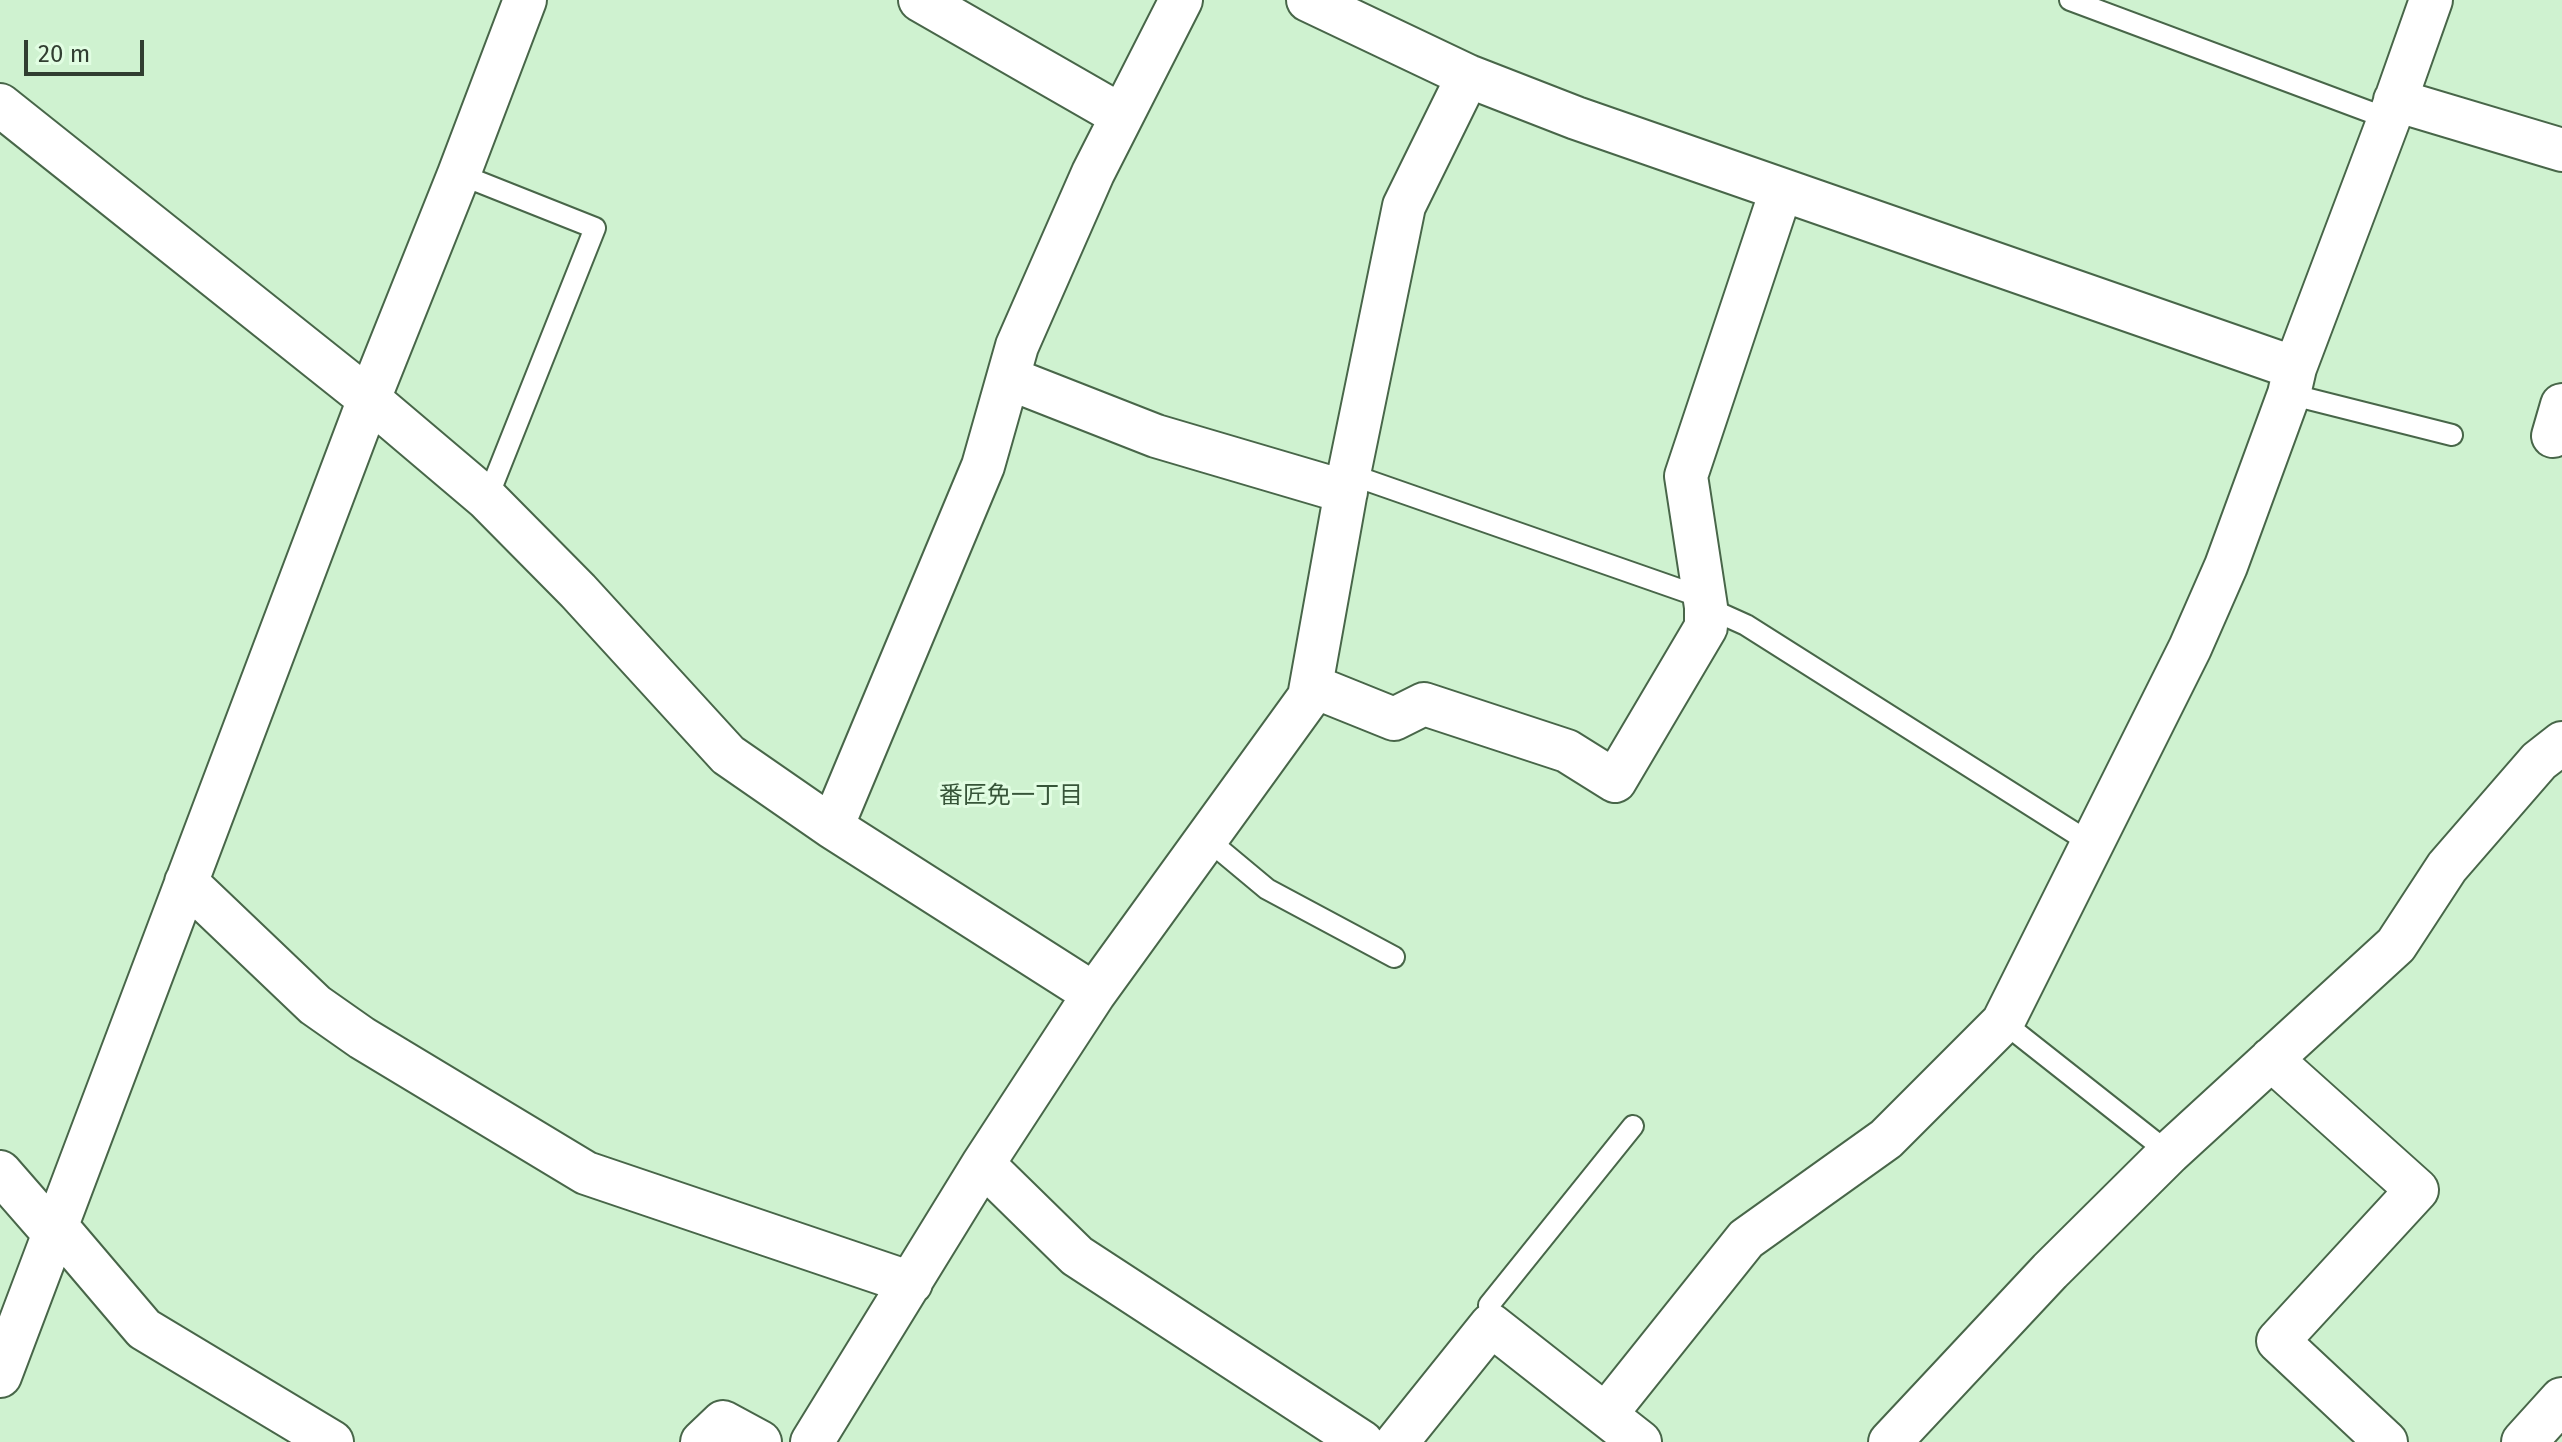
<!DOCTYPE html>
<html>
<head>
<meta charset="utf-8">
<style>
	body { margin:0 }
	#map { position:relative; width:2562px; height:1442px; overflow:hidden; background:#cff2d0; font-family:"Fira Sans",sans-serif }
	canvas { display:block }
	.scale { position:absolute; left:24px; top:40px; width:120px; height:36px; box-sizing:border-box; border:4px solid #313e31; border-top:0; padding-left:10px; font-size:24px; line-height:28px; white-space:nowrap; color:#313e31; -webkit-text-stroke:6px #e1fde2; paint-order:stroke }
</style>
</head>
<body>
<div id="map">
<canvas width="2562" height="1442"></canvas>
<div class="scale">20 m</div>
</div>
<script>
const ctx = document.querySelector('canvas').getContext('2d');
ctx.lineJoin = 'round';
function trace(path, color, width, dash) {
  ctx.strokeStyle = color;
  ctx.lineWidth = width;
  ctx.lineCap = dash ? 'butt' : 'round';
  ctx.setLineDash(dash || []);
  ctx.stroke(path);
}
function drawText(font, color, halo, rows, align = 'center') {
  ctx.font = font + ' "Fira Sans","Noto Sans JP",sans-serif';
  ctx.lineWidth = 6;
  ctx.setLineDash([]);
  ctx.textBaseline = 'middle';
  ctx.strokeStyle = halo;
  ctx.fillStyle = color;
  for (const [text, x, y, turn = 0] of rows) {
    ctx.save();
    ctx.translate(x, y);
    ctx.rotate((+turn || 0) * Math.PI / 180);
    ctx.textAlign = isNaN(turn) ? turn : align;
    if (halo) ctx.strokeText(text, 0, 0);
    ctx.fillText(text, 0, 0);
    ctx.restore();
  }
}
const lane = new Path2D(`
	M2070,0l319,119
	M459,174l136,54 -108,271
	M2289,394l163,41
	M1349,474l355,124
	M1706,607l40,18 346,219
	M1207,839l60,50 127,68
	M2003,1022l166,131
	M1491,1325l-2,-20 144,-179`);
const street = new Path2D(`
	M920,0l202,116
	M1308,0l160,76 108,42 719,250
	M2395,100l167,50
	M0,105l369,294 118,100 91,92 150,164 104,72 262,167
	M1008,378l148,58 190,56
	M2553,436l9,-31
	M1312,686l82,33 30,-15 143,47 48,30 91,-154v-20l-20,-131 95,-285
	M832,827l151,-361 34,-120 76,-173 88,-173
	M186,882l129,123 47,33 224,135 325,110
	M2271,1059l146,131 -139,151 108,101
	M983,1164l94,92 285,186
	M0,1172l55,63
	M58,1228l86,101 188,113
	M0,1376l369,-977 90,-225 66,-174
	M1606,1414l140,-175 140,-100 117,-117 187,-374 36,-82 63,-172 6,-26 94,-249 42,-119
	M702,1442l21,-20 37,20
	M812,1442l171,-278 111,-170 215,-297 40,-223 55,-268 64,-130
	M1397,1442l94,-117 149,117
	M1890,1442l160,-171 119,-118 227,-208 51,-78 92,-106 23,-18`);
const primary = new Path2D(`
	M2524,1442l38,-42`);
const neighbourhoodNames = [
	["番匠免一丁目",1011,796]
];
trace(lane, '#486649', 24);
trace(street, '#486649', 46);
trace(primary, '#486649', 48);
trace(lane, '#fff', 20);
trace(street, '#fff', 42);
trace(primary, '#fff', 44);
drawText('24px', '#375539', '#e1fde2', neighbourhoodNames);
</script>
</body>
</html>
